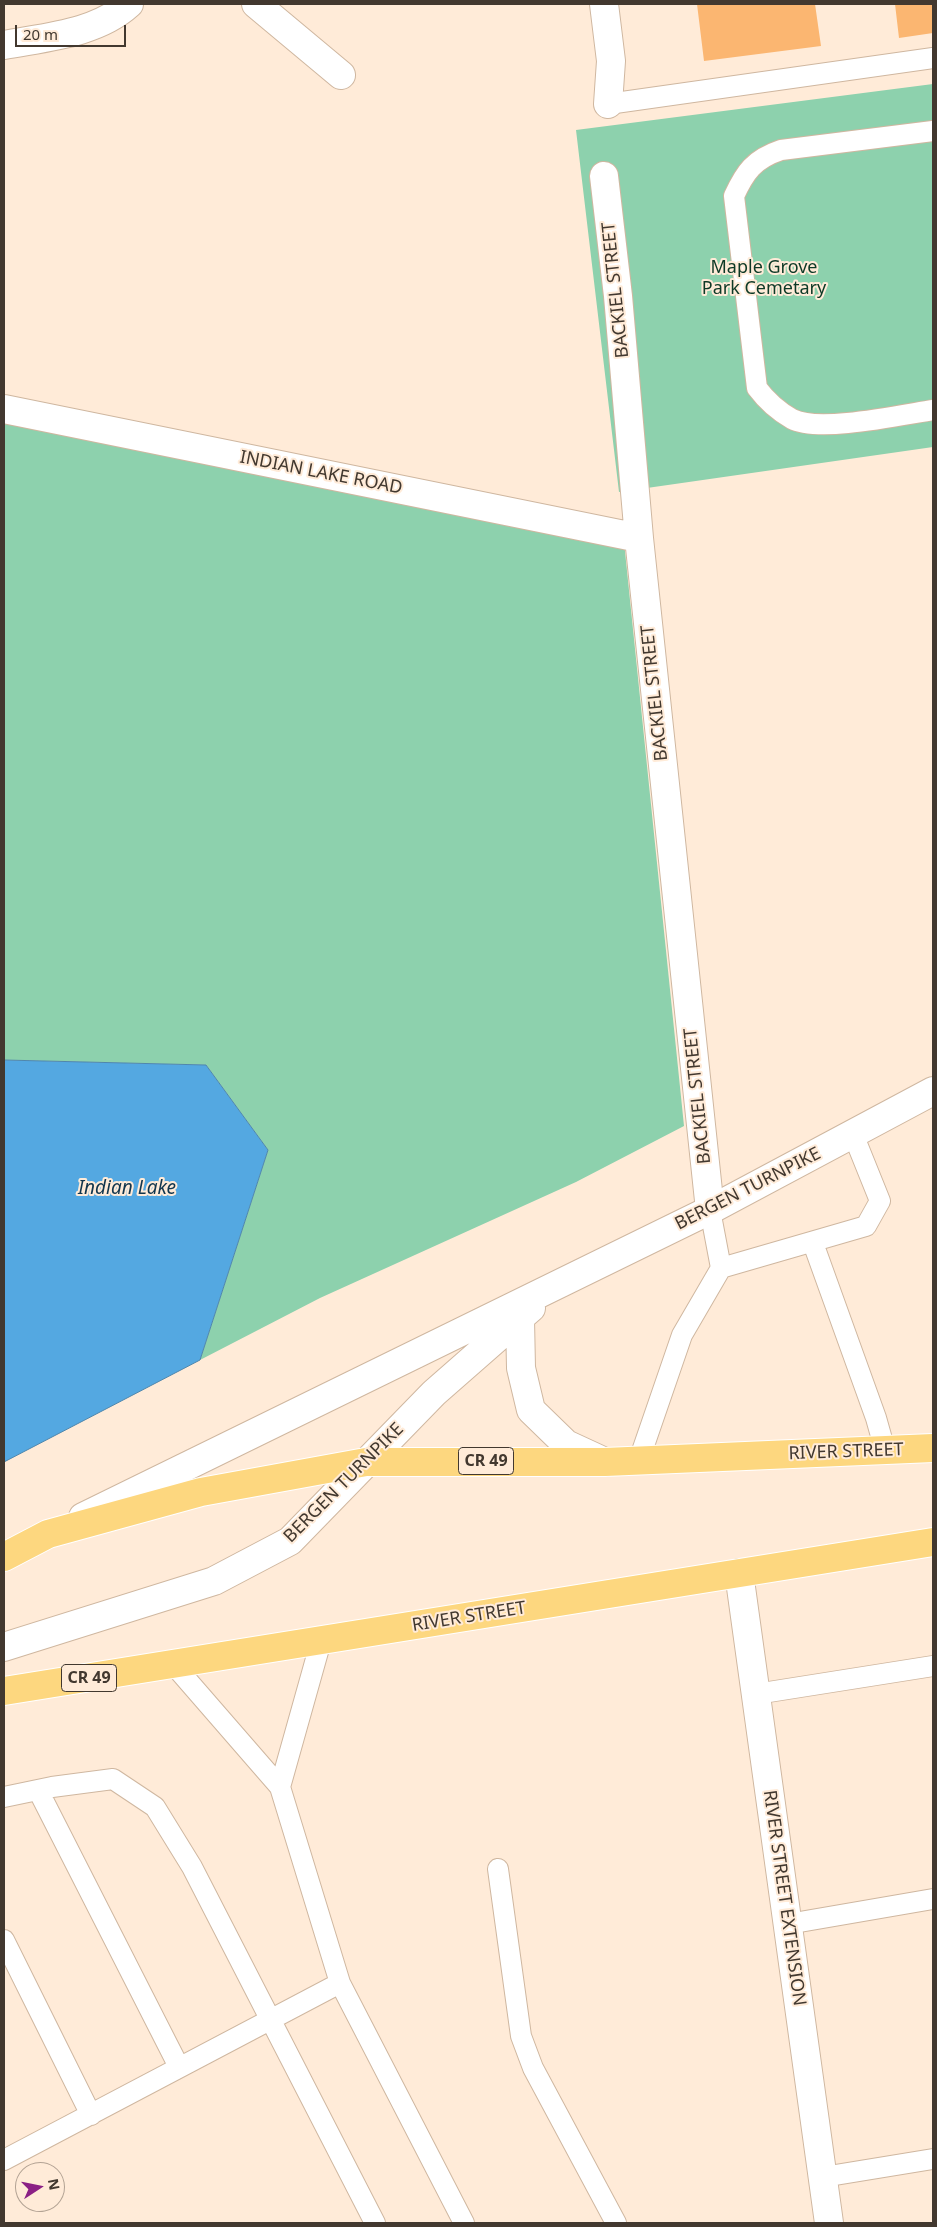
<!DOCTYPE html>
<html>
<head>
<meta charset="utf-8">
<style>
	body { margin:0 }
	#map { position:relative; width:937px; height:2227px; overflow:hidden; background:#ffebd8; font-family:"Noto Sans",sans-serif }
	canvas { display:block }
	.frame { position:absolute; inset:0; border:5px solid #42382f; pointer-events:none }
	.north { position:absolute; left:15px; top:2162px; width:50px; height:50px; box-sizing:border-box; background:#ffebd8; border:1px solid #b3a394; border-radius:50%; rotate:79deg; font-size:14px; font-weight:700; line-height:20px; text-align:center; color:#42382f }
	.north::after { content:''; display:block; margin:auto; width:18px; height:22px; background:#8b2085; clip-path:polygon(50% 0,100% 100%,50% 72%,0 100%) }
	.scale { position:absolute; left:15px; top:25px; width:111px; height:22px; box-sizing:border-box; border:2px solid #42382f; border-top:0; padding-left:6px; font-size:15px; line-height:18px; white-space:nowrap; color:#42382f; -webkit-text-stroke:4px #ffebd8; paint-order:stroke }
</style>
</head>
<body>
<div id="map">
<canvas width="937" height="2227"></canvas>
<div class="frame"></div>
<div class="north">N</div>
<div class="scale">20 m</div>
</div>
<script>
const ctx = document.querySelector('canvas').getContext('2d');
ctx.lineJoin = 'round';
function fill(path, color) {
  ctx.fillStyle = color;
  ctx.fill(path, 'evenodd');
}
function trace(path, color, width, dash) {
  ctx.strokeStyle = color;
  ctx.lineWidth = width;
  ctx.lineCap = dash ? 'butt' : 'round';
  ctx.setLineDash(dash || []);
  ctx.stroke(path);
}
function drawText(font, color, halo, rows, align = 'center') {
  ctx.font = font + ' "Noto Sans",sans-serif';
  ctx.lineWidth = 4;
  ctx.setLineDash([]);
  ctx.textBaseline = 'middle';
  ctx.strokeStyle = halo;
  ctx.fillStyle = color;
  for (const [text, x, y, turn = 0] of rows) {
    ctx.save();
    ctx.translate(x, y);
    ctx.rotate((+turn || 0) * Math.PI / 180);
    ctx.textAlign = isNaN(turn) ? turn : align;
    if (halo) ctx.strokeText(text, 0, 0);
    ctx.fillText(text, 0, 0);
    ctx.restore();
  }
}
const green = new Path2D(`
	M933,84v363l-314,45 -43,-362z
	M4,414l619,118 61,594 -108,56 -256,116 -120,62 68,-210 -62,-85 -202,-5z`);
const water = new Path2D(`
	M4,1060l202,5 62,85 -68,210 -196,102z`);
const building = new Path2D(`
	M697,4h118l6,42 -117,15z
	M895,4h38v29l-34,5z`);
const lane = new Path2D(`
	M608,104l325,-46
	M933,131l-152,19c-27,9 -36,22 -47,46l23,192c9,12 21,23 35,31 27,14 109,-4 141,-9
	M710,1210l11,58 145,-42 14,-25 -27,-67
	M813,1243l63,175 9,32
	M639,1460l43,-125 39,-67
	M174,1665l106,122 60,196 124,240
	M756,1694l177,-28
	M280,1787l41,-146
	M38,1790l141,277
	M4,1797l48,-10 61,-8 42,28 37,60 183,356
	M498,1869l23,167 12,32 83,155
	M788,1924l145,-25
	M4,1940l87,175
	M4,2160l336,-177
	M823,2177l110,-18`);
const street = new Path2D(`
	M256,4l85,71
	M604,4l7,57 -3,43
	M4,45c42,-8 92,-11 125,-41
	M604,176l14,120 21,242 71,672
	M4,409l635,129
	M739,1573l90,650`);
const secondary = new Path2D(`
	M520,1319l1,49 10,42 35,34 39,18
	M83,1517l627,-307 223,-119
	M4,1647l210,-66 76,-40 144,-148 97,-85`);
const primary = new Path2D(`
	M4,1557l44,-23 153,-42 165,-30h239l328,-14
	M4,1691l929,-149`);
const shields = [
	[486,1461,55],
	[89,1678,55]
];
const shieldNames = [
	["CR 49",486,1461],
	["CR 49",89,1678]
];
const parkNames = [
	["Maple Grove",764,268],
	["Park Cemetary",764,289]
];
const streetNames = [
	["BACKIEL STREET",616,290,-96],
	["INDIAN LAKE ROAD",321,473,11],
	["BACKIEL STREET",655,693,-96],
	["BACKIEL STREET",698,1096,-96],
	["BERGEN TURNPIKE",748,1189,-27],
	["RIVER STREET",846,1452,-2],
	["BERGEN TURNPIKE",344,1483,-45],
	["RIVER STREET",469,1617,-9],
	["RIVER STREET EXTENSION",784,1898,82]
];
const waterNames = [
	["Indian Lake",127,1189]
];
fill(green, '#8dd1ad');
fill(water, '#54a8e1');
trace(water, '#4f86ac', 1);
fill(building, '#fbb671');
trace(lane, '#cfb7a0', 22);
trace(street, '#cfb7a0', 30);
trace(secondary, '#cfb7a0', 30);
trace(primary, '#fff', 30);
trace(lane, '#fff', 20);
trace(street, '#fff', 28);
trace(secondary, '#fff', 28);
trace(primary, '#fdd77f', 28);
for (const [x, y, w] of shields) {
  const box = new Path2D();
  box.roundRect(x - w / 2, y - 13.5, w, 27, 4);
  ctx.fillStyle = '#ffebd8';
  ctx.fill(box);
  trace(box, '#42382f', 1);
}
drawText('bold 16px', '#42382f', null, shieldNames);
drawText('18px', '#0d3926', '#ffebd8', parkNames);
drawText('18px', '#42382f', '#ffebd8', streetNames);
drawText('italic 19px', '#11354d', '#ffebd8', waterNames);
</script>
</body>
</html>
